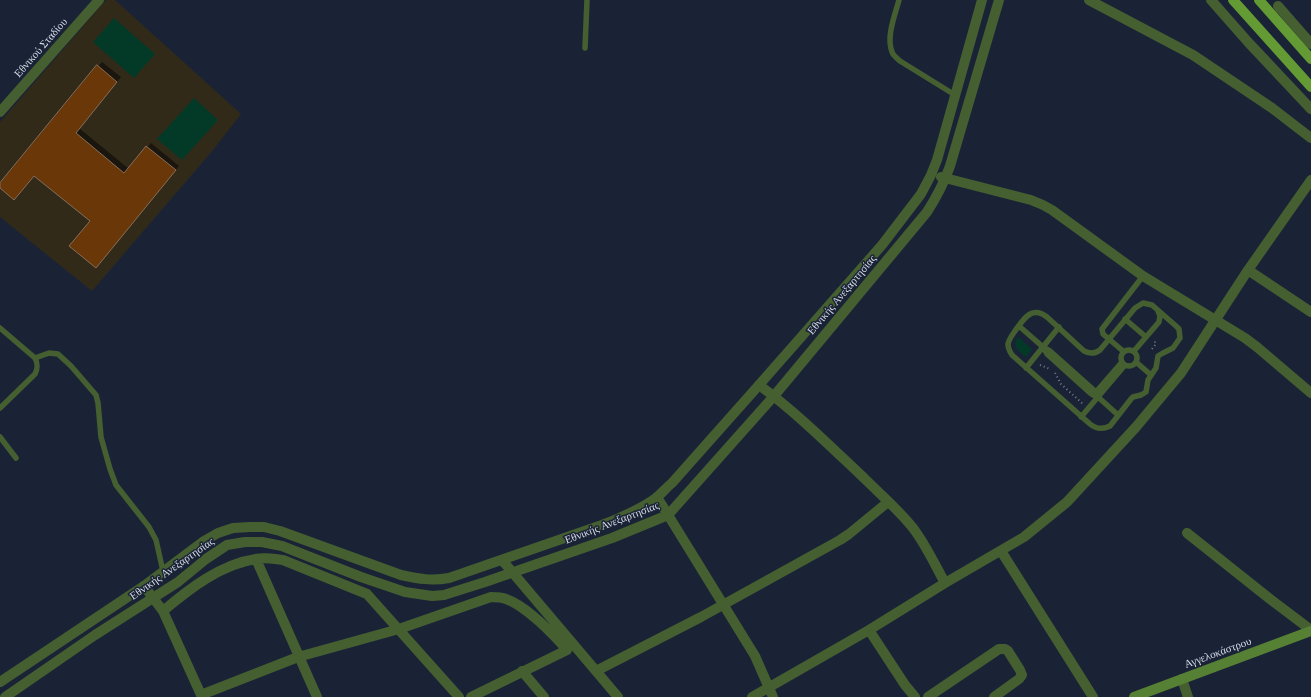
<!DOCTYPE html>
<html>
<head>
<meta charset="utf-8">
<style>
	body { margin:0 }
	canvas { display:block; background:#1a2336 }
</style>
</head>
<body>
<canvas width="1311" height="697"></canvas>
<script>
const ctx = document.querySelector('canvas').getContext('2d');
ctx.lineJoin = 'round';
function fill(path, color) {
  ctx.fillStyle = color;
  ctx.fill(path, 'evenodd');
}
function trace(path, color, width, dash) {
  ctx.strokeStyle = color;
  ctx.lineWidth = width;
  ctx.lineCap = dash ? 'butt' : 'round';
  ctx.setLineDash(dash || []);
  ctx.stroke(path);
}
function drawText(font, color, halo, rows, align = 'center') {
  ctx.font = font + ' "PT Serif",serif';
  ctx.lineWidth = 3;
  ctx.setLineDash([]);
  ctx.textBaseline = 'middle';
  ctx.strokeStyle = halo;
  ctx.fillStyle = color;
  for (const [text, x, y, turn = 0] of rows) {
    ctx.save();
    ctx.translate(x, y);
    ctx.rotate((+turn || 0) * Math.PI / 180);
    ctx.textAlign = isNaN(turn) ? turn : align;
    if (halo) ctx.strokeText(text, 0, 0);
    ctx.fillText(text, 0, 0);
    ctx.restore();
  }
}
const education = new Path2D(`
	M106,0h9l126,114 -28,36 -121,141 -92,-74v-95z`);
const green = new Path2D(`
	M114,18l41,36 -21,24 -41,-36z
	M194,98l24,22 -36,40 -25,-21z
	M1018,337l14,12 -6,8c-7,-6 -15,-11 -8,-20z`);
const shadow = new Path2D(`
	M102,62l19,15 -42,51 50,41 22,-26 28,23 -79,96 -9,-41 -57,-46 -34,12v-2z`);
const building = new Path2D(`
	M97,65l20,17 -41,51 48,40 22,-27 30,24 -80,98 -27,-22 21,-25 -56,-45 -20,24 -14,-12v-5z`);
const path = new Path2D(`
	M1152,349l4,-5 -2,-4
	M1040,365l10,4
	M1055,373l6,11 22,20`);
const service = new Path2D(`
	M899,0c-4,15 -14,39 -6,54 2,3 5,5 7,7l55,34
	M585,48l2,-48
	M1143,303l9,2 24,21 3,3 1,9 -7,10 -10,5 -5,3 -2,12 -8,12 -2,12 -5,3 -8,2 -2,2 -21,27c-8,4 -14,3 -20,-2l-78,-69c-2,-3 -4,-7 -4,-11 1,-6 6,-11 9,-16 8,-11 16,-22 30,-11l37,34c6,3 11,3 16,-1l35,-42z
	M1125,319l21,18
	M1019,326l24,21 7,4 46,41 2,5
	M0,328l35,30c3,6 3,10 0,16l-35,34
	M1043,347l4,7 42,38 4,3 5,2 20,18
	M1121 358a8 8 0 1 1 16 0a8 8 0 1 1-16 0Z
	M1123,351l-20,-17 -1,-5 41,-53
	M1134,351l25,-29 1,-6 -2,-5
	M35,358l14,-5 9,1 13,12 25,29 2,8 3,34 9,32 6,16 33,42 7,13 7,31
	M1136,362l15,13
	M1026,368l33,-41
	M1096,392l26,-30
	M1081,417l44,-52
	M0,437l16,21`);
const minor = new Path2D(`
	M1089,0l104,55 79,53 39,30
	M1211,0l37,42 63,67
	M1278,6l33,38
	M1248,270l63,42
	M759,385c38,28 71,61 105,93 16,16 35,32 49,50 13,17 22,37 32,55
	M657,497l98,159 18,41
	M1187,533l83,66 41,31
	M1001,551l92,146
	M256,559l61,138
	M502,560l116,137
	M144,586l19,25 39,86
	M163,611c26,-22 58,-47 93,-52 9,-2 18,0 27,1l84,34 92,103
	M869,630l36,55 10,12
	M522,671l22,26
	M596,671l105,-54 139,-77 9,-6 39,-32
	M1182,679l6,18
	M201,695l97,-38 101,-28 92,-32c5,0 10,0 15,2 20,7 47,35 61,51l-96,47
	M752,697l117,-67 76,-47 79,-46 43,-35 69,-75 45,-54 67,-103 63,-90
	M928,697l71,-48h6l3,2 12,19 2,5 -3,4 -25,18`);
const tertiary = new Path2D(`
	M0,112l99,-112
	M941,177l90,23 12,5 9,5 91,66 102,62 12,9 54,46
	M0,682l144,-96 60,-45 14,-8 15,-5 17,-1h14l16,4 121,44c18,4 31,6 48,3l153,-53c18,-7 37,-15 54,-27 5,-4 10,-10 16,-15l87,-98 123,-140 39,-51 10,-19 6,-15 45,-160
	M5,697l90,-62 83,-53 28,-23 21,-14 18,-3h17l20,4 79,31 44,15 27,4 12,-1 41,-13 127,-44 56,-23 106,-119 153,-184c9,-14 17,-29 23,-46l49,-166`);
const secondary = new Path2D(`
	M1134,697l177,-66`);
const primary = new Path2D(`
	M1233,0l78,87
	M1259,0l52,59`);
const streetNames = [
	["Εθνικού Σταδίου",41,48,-49],
	["Εθνικής Ανεξαρτησίας",842,295,-50],
	["Εθνικής Ανεξαρτησίας",612,523,-21],
	["Εθνικής Ανεξαρτησίας",172,569,-35],
	["Αγγελοκάστρου",1218,653,-20]
];
fill(education, '#312a19');
fill(green, '#033a27');
fill(shadow, '#0007');
fill(building, '#693708');
trace(building, '#866e5d', 1);
trace(path, '#747c8c', 2, [1, 3]);
trace(service, '#455f31', 5.5);
trace(minor, '#455f31', 10);
trace(tertiary, '#455f31', 10);
trace(secondary, '#568033', 10);
trace(primary, '#639a33', 10);
drawText('11px', '#d5dbe8', '#1a2336', streetNames);
</script>
</body>
</html>
